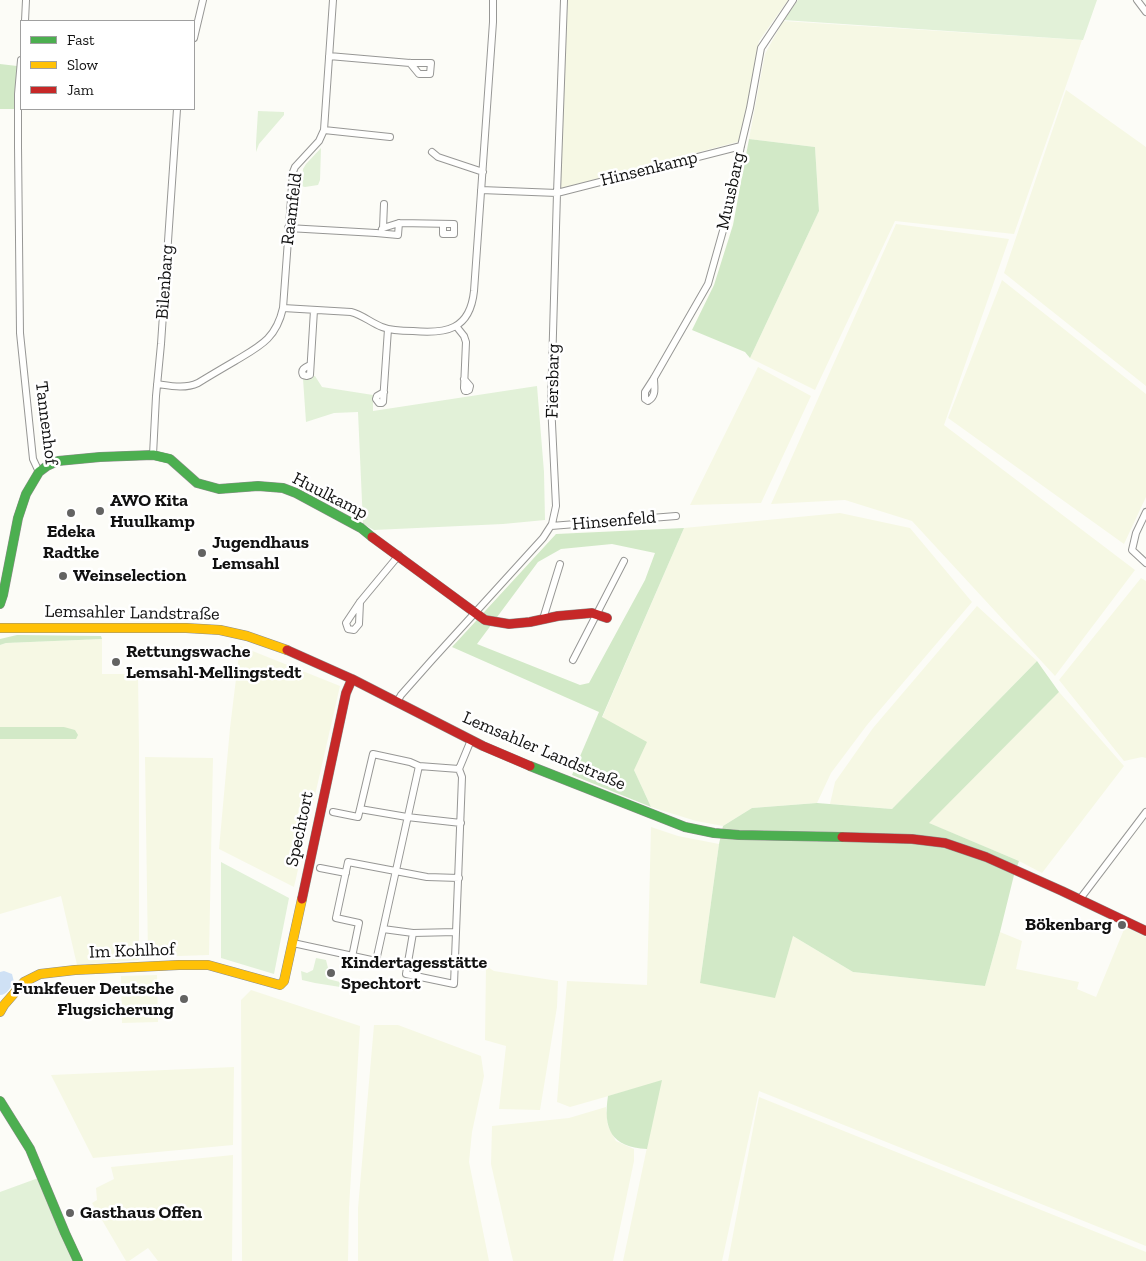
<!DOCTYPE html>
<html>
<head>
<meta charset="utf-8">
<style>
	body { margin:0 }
	#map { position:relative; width:1146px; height:1261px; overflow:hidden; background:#fcfcf7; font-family:"Zilla Slab",serif }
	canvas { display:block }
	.legend { position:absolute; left:20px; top:20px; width:175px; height:90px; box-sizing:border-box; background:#fff; border:1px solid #a0a0a0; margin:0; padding:6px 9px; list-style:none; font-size:15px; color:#111 }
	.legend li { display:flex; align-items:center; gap:10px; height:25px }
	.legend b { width:25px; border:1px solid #a0a0a0 }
</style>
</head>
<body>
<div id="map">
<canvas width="1146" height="1261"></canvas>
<ul class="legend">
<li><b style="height:6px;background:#4caf50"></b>Fast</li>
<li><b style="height:6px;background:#ffc107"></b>Slow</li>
<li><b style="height:6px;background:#c62828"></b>Jam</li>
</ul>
</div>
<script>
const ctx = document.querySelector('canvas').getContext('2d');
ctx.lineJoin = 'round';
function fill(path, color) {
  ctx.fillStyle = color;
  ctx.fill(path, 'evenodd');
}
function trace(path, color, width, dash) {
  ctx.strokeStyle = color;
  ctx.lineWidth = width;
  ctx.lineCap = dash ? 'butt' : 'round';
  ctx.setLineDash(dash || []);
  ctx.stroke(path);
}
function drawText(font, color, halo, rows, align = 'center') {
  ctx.font = font + ' "Zilla Slab",serif';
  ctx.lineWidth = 5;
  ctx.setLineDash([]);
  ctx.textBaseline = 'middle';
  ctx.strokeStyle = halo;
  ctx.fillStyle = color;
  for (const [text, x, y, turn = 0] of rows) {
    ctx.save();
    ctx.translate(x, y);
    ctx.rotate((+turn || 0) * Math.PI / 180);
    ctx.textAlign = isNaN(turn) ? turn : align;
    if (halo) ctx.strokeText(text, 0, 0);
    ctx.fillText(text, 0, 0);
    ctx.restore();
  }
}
const farmland = new Path2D(`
	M568,0h220l-29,41 -18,100 -183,48z
	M783,21l299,19 -68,194 -119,-13 -80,169 -65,-32 69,-147 -4,-64 -66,-8 16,-85z
	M1066,90l80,57v239l-142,-113z
	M896,224l113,15 -65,186 191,145 -80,106 -143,-155 -67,-21 -74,4z
	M1002,280l144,114v103l-22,47 -176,-126z
	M758,367l53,29 -50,107 -71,2z
	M840,513l70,15 62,74 -105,123 -36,48 -14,30 -65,5 -29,18 -27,-5 -45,-14 -17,-37 -32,-52 82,-190z
	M1141,578l5,3v177l-4,-1 -18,4 -65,-81z
	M977,606l60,55 -145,148 -62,-5 5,-22 38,-54z
	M102,639v35h36l1,72v214l-62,5 -16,-69 -61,18v-175h75l-11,-12h-64v-82l6,-2z
	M240,646l100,40 -46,201 -75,-38 11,-121z
	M1059,692l65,74 -82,107 -23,-12 -91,-38z
	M145,757l68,1 -4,197 -61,2z
	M651,827l27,9 41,8 -19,139 93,-47 60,36 132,14 15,-54 22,9 -6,28 63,13 -2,7 19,8 29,-70 21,10v309l-387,-155 -37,170h-99l38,-180 -91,26 -13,-5 10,-121 80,4z
	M486,966l8,5 64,10 -1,26 -17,103 -41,-1 7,-63 -21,-6z
	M157,975l1,47 -36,1 -1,-47z
	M251,990l109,36 -11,182 -1,53h-106l-1,-261z
	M374,1025h24l83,31 3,20 -12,56 -3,30 20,99h-131v-53z
	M234,1067l-1,78 -140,13 -42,-83z
	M759,1097l387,155v9h-418z
	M606,1107l2,19 8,15 18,8v12l-21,100h-100l-22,-97 1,-38 77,-8z
	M233,1155l-1,106h-74l-10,-13 -19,13h-3l-34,-58 5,-3 -1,-12 18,-9 -3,-12z`);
const green = new Path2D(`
	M798,0h299l-14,40 -300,-20z
	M258,111l26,1v3l-25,29 -3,8v-9z
	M321,148l-1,32 -2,5 -13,2 -4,-1 2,-17 3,-5z
	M315,376l7,11 51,8v16l164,-25 7,86 1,48 -42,4 -129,6 -11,-6 -5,-112 -24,1 -28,9 -3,-43z
	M221,862l68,36 -15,76 -53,-16z
	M316,958l10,2 2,8 -2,8 2,3 32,8 -1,3 -44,-7 -13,-3 -1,-9 6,2 6,-3z
	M41,1177l37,84h-78v-69z`);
const forest = new Path2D(`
	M0,64l17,2 -2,43h-15z
	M749,139l66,8 4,64 -69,147 -5,-6 -53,-22 22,-45 19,-60z
	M684,528l-82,189 45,25 -13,28 17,37 -79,-32 27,-63 -147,-65 104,-113zM612,544l43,9 -10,27 -56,103 -9,2 -103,-41 61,-82 23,-13z
	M17,635l84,1 1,3 -96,4 -6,2v-6z
	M1037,661l22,31 -130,131 90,38 -5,14 -14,57 -15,54 -132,-14 -60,-36 -18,62 -75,-15 19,-139 4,-18 29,-18 65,-5 75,6z
	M0,727h64l11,3 3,5 -2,4h-76z
	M662,1080l-15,69c-36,-2 -44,-20 -39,-53z`);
const water = new Path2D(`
	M4,971l8,3 2,8c-4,6 -7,13 -14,13v-23z`);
const street = new Path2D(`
	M1137,0l9,12
	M25,21l1,-21
	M194,38l9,-38
	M329,56l81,7h21l-1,11h-11l-9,-11
	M21,60l-3,34v52l2,187 13,126 6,13
	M324,130l66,7
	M432,152l6,5 45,15
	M481,190l76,3 184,-47
	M288,228l88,5 22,2 1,-12
	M383,228l16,-5 55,1v10h-11v-10
	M382,229l1,-1 1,-24
	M283,308l68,4c12,3 20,11 31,15 10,4 21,4 31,4 33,3 57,-1 61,-40l19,-269v-22
	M456,326l8,10 2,6 -2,46 1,3h2l2,-1 1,-4 -6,-7
	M310,365c-4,2 -10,4 -7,10l4,1 3,-1 4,-65
	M654,378c0,9 3,18 -6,23l-3,-2v-7l9,-14 54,-94 18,-64 15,-74 9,-38 11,-60 32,-48
	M157,384c14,2 28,5 41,-1 13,-8 25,-15 37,-22 25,-15 41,-22 48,-53l10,-136 2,-5 24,-26 5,-11 9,-130
	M384,392l-7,4 -1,3 3,4h3l1,-1 5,-73
	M153,455l3,-59 5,-52 16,-235
	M1146,512l-10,21 -4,17 14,13
	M551,526l125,-10
	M360,602l-1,22 -5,6 -6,-1 -2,-6 14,-21 39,-47
	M543,619l17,-55
	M573,660l51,-99
	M397,702l4,-7 31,-35 111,-122 9,-14 4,-18 -5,-103 6,-210 7,-193
	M419,766l-9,-4 -37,-8 -13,55 47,8 54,6
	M333,812l25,5 2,-8
	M320,868l26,5
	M1080,899l66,-87
	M383,929l30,4
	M456,932l-43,1 -7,41 48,10 8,-207 -3,-8
	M293,943l83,18 43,-195 40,3 12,-29
	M352,957l7,-34 -23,-5 12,-56 79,15 32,1`);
const fast = new Path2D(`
	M0,604l3,-9 15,-77 8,-24 13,-22 8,-6 11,-5 42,-4 53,-2 17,4 27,24 22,6 39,-3 25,2 13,5 65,35 11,9
	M530,766l155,61 29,6 25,2 103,2
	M0,1101l30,48 35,84 13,28`);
const slow = new Path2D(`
	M0,628h186l34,2 27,6 40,14
	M0,1012l4,-7 20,-23 16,-8 35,-4 104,-5h29l72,20 4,-4 18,-82`);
const jam = new Path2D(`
	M372,537l113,83 24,4 21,-2 28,-6 34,-3 15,5
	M287,650l65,29 131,67 47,20
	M842,837l70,2 33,4 41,14 76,34 84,40
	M302,899l44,-206 6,-14`);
const markers = [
	[100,511,5,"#636362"],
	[71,513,5,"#636362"],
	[202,553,5,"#636362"],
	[63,576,5,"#636362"],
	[116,662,5,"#636362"],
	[1122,925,5,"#636362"],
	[331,973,5,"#636362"],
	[184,999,5,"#636362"],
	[70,1213,5,"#636362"]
];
const streetNames = [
	["Hinsenkamp",649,169,-14],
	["Muusbarg",731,191,-78],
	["Raamfeld",292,209,-83],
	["Bilenbarg",165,282,-86],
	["Fiersbarg",553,381,-89],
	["Tannenhof",46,423,83],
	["Huulkamp",330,496,27],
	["Hinsenfeld",614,521,-5],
	["Lemsahler Landstraße",132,613,1],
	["Lemsahler Landstraße",544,751,23],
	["Spechtort",300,829,-78],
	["Im Kohlhof",132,951,-2]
];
const poiNames = [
	["AWO Kita",110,501],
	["Huulkamp",110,522],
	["Edeka",71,532,"center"],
	["Radtke",71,553,"center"],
	["Jugendhaus",212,543],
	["Lemsahl",212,564],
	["Weinselection",73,576],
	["Rettungswache",126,652],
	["Lemsahl-Mellingstedt",126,673],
	["Bökenbarg",1112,925,"right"],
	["Kindertagesstätte",341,963],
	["Spechtort",341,984],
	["Funkfeuer Deutsche",174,989,"right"],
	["Flugsicherung",174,1010,"right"],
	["Gasthaus Offen",80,1213]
];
fill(farmland, '#f6f8e4');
fill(green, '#e2f1d8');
fill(forest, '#d2e9c7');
fill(water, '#cfe1f5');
trace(street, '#979795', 8);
trace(fast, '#8d8d8b', 10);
trace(slow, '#8d8d8b', 10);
trace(jam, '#8d8d8b', 10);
trace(street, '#fffffe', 6);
trace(fast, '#4caf50', 9);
trace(slow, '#ffc107', 9);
trace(jam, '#c62828', 9);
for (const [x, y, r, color] of markers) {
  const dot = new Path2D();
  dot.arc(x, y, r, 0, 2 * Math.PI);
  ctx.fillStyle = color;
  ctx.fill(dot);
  trace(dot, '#fff', 2);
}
drawText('18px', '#111', '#fff', streetNames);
drawText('bold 18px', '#111', '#fff', poiNames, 'left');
</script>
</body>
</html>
